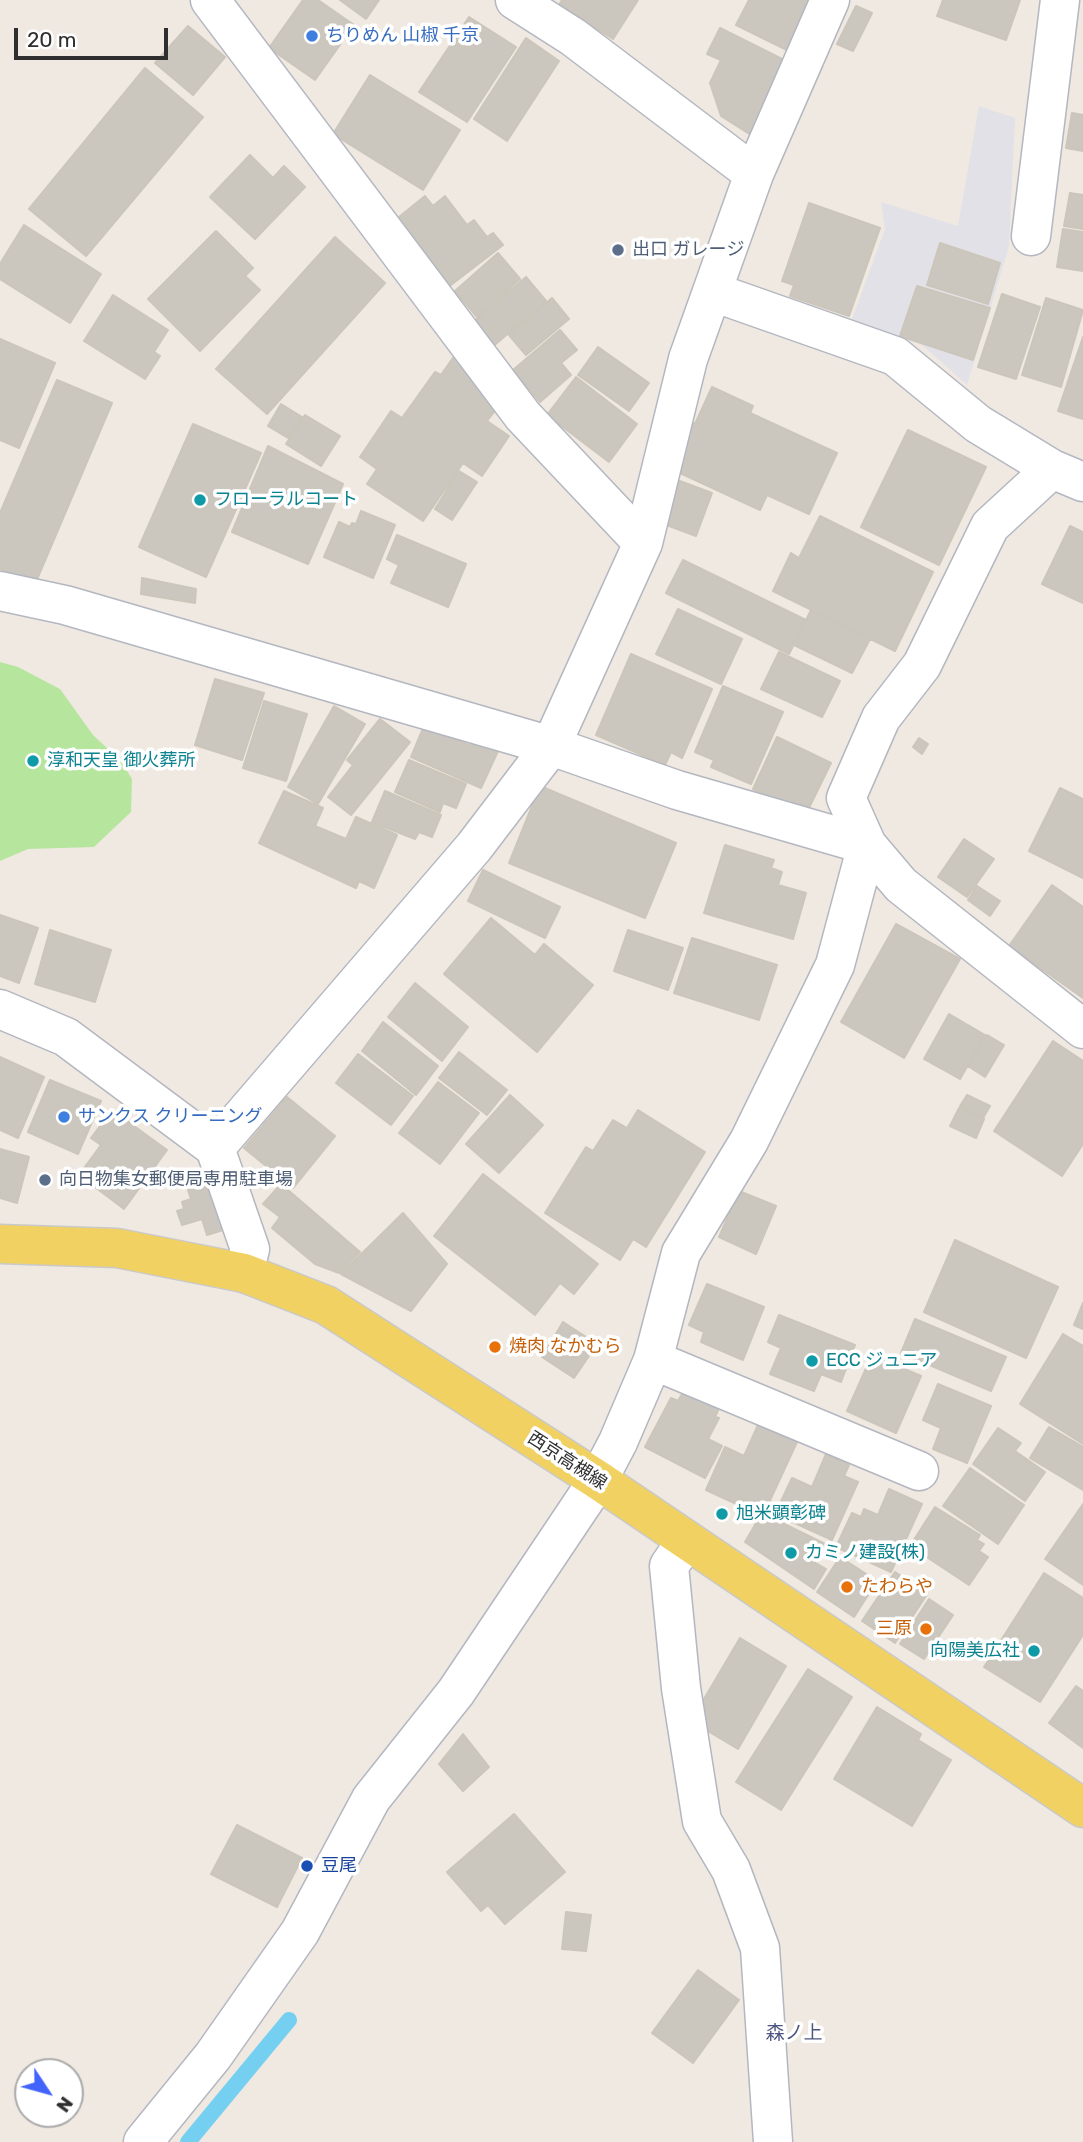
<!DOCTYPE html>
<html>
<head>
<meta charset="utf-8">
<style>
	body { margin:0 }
	#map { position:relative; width:1083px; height:2142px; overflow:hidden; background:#efe9e1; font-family:Rubik,sans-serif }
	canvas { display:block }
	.north { position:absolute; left:14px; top:2058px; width:70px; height:70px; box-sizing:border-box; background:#fff; border:2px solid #ababab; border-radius:50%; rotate:126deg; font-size:19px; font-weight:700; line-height:28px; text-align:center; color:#2e2e2e }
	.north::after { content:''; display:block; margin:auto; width:24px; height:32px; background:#4264fb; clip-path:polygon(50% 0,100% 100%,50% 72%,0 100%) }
	.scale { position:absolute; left:14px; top:28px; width:154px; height:32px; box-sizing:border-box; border:4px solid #2e2e2e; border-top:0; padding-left:9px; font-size:21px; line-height:24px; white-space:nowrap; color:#2e2e2e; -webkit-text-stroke:5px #fff; paint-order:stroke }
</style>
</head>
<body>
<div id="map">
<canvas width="1083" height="2142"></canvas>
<div class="north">N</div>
<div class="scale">20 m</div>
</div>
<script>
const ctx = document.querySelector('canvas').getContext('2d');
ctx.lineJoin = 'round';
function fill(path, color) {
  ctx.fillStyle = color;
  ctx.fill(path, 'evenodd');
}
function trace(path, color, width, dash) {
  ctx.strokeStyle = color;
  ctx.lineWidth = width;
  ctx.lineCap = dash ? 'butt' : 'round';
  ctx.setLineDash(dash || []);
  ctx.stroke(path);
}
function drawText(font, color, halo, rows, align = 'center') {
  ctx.font = font + ' Rubik,"Noto Sans JP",sans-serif';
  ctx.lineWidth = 7;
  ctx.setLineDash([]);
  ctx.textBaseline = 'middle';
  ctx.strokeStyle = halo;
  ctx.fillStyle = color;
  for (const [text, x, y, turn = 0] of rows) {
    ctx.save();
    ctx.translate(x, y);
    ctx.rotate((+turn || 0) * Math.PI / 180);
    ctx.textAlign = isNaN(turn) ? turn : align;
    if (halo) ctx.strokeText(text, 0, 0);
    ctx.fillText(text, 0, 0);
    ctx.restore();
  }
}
const industrial = new Path2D(`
	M979,106l36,12 -6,128 -42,139 -45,-40 -71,-23 34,-93 -4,-27 77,24z`);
const green = new Path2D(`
	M0,662l18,5 42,22 33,46 28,26 11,18 -1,33 -37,35 -66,2 -28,12z`);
const stream = new Path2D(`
	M188,2142l101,-122`);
const building = new Path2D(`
	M303,0h15l36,25 -39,55 -46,-32z
	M340,0h39l-13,19z
	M562,0h76l-25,39 -54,-34z
	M749,0h68l-26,52 -55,-27z
	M943,0h77l-14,40 -69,-24z
	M856,6l16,7 -19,38 -16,-7z
	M469,17l47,30 -49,75 -48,-30z
	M188,26l37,31 -32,38 -38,-32z
	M720,28l66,33 -35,74 -30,-19 -11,-33 11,-23 -14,-6z
	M526,38l33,23 -52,80 -33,-22z
	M145,68l58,49 -117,139 -57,-47z
	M370,75l90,55 -37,60 -90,-56z
	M1072,113l11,2v36l-17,-3z
	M250,155l23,23 11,-12 21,21 -50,52 -45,-42z
	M1070,193l13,2v34l-19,-3z
	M425,196l8,10 12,-10 22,29 7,-5 13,17 6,-4 10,12 -56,43 -53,-67z
	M809,203l71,25 -31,88 -59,-20 4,-11 -12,-4z
	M24,225l77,49 -31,49 -70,-44v-15z
	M1063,229l20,3v39l-26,-4z
	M216,231l37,37 -8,8 15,14 -60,61 -52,-52z
	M335,237l50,46 -118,131 -51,-45z
	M940,243l60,20 -12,41 -61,-19z
	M498,253l22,26 -43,38 -22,-26z
	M526,277l20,24 -55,47 -20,-24z
	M917,286l73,22 -17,52 -73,-24z
	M1002,294l38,13 -24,72 -38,-12z
	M113,295l55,35 -14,22 6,4 -15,23 -61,-38z
	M552,298l17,21 -43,36 -17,-20z
	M1046,298l37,12 -22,77 -39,-12z
	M560,330l17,20 -16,13 10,12 -31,27 -27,-32z
	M1083,337v82l-25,-8z
	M0,339l55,24 -36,85 -19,-8z
	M598,347l51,36 -20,28 -51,-36z
	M455,355l43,52 -11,14 22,15 -27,40 -19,-13 -40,58 -56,-37 10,-15 -17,-12 31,-46 11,7 33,-46 6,3z
	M576,377l61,47 -28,38 -62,-47z
	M57,380l55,23 -77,181 -35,-15v-56z
	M712,387l41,19 -3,7 87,40 -28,61 -42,-19 -7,15 -93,-43 21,-46 7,3z
	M281,404l21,13 -14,21 -20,-12z
	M305,415l35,21 -19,30 -35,-22z
	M193,424l68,29 -55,124 -67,-30z
	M908,430l78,37 -47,98 -78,-38z
	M268,446l75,38 -35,80 -76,-32z
	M459,471l18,11 -25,38 -17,-11z
	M669,477l43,16 -16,43 -43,-16z
	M361,511l34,14 -22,53 -49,-21 15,-35 11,5 2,-4 4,1z
	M820,516l113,56 -38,79 -122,-60 18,-38 8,5z
	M1070,526l13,6v71l-41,-19z
	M397,535l69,29 -18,43 -57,-24 8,-18 -12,-6z
	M683,560l123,60 -17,34 -123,-61z
	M142,578l54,11 -1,14 -54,-9z
	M678,609l64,30 -21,45 -65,-30z
	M811,610l59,29 -18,34 -58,-28z
	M779,652l61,29 -18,36 -61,-28z
	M631,654l81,35 -30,69 -11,-6 -6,13 -69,-30z
	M215,679l49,14 -22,67 -47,-15z
	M723,686l60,26 -32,72 -40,-17 3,-7 -19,-8z
	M264,701l43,13 -21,67 -43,-13z
	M334,706l31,18 -47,80 -30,-17z
	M380,719l30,23 -59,73 -23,-18 25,-32 -6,-5z
	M424,726l47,20 2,-6 25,11 -17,37 -70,-31z
	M777,737l54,26 -25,51 -53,-25z
	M919,738l9,6 -6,10 -9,-7z
	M409,760l57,24 -10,24 -13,-5 -3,9 -45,-20z
	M540,786l136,57 -31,75 -136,-55z
	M1060,788l23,11v79l-54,-27z
	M284,791l39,17 -8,18 31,13 10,-22 41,18 -23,53 -15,-7 -3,7 -97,-45z
	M385,791l56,24 -9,22 -13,-5 -4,7 -43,-17z
	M964,839l30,20 -27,38 -29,-20z
	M725,845l49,15 -3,8 11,4 -4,13 28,8 -13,46 -89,-26z
	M483,870l77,37 -15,31 -77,-37z
	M1052,885l31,22v91l-74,-52z
	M977,886l23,15 -10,15 -22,-16z
	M0,915l38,13 -19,55 -19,-7z
	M491,918l44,37 9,-11 49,41 -56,67 -93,-78z
	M896,924l64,35 -56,99 -63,-36z
	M50,930l61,20 -16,52 -60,-18z
	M628,930l55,18 -15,42 -54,-19z
	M692,938l85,27 -18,55 -85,-27z
	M415,983l53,44 -26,34 -54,-44z
	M949,1014l36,21 -25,44 -36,-20z
	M383,1022l55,44 -22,29 -54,-44z
	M987,1035l17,10 -19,32 -17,-11z
	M1053,1041l30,20v83l-21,32 -68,-45z
	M459,1052l48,38 -20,25 -48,-37z
	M358,1054l55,42 -22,29 -55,-42z
	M0,1057l44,20 -26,61 -18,-8z
	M50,1080l51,21 -23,53 -50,-22z
	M438,1082l41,31 -39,51 -41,-31z
	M510,1095l33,30 -44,48 -33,-29z
	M967,1095l23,11 -7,12 -23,-12z
	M287,1097l48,39 -42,52 -49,-40z
	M959,1108l25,11 -8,19 -26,-12z
	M112,1110l55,40 -43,59 -45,-34 22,-30 -10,-7z
	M638,1110l67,42 -59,95 -13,-8 -13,21 -75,-47 41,-66 7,4 20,-31 14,8z
	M0,1149l29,8 -12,46 -17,-5z
	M483,1174l115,90 -24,30 -14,-11 -25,32 -101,-79z
	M208,1176l15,54 -16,5 -5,-16 -20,6 -5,-14 7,-2 -2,-7 9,-3 -4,-12 13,-4 -1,-5z
	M281,1184l79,68 -21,21 -24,-9 -43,-36 8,-11 -17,-13z
	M739,1191l37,15 -20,48 -37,-17z
	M403,1213l44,51 -36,47 -70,-37z
	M955,1240l103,47 -32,71 -102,-46z
	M707,1284l57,23 -21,53 -42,-18 3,-10 -15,-7z
	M1083,1303v26l-9,-4z
	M779,1315l76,30 -14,37 -20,-8 -7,17 -44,-17 11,-26 -13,-6z
	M915,1319l91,38 -15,34 -90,-38z
	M563,1322l34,22 -23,34 -32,-21z
	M1063,1334l20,12v98l-63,-40z
	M872,1355l49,21 -25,57 -49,-22z
	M938,1384l53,22 -24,57 -34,-14 8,-21 -18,-8z
	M685,1389l35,17 -5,11 4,1 -11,21 14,7 -17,32 -60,-31 26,-49 7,3z
	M758,1425l39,17 -31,67 -20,-9 -3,7 -37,-17 19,-43 19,9z
	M1049,1427l34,20v43l-53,-32z
	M998,1428l23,15 -6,8 30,21 -20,29 -52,-37z
	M826,1454l23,11 -5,11 14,6 -26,58 -57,-26 17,-36 20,9z
	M970,1468l54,37 -26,39 -55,-38z
	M889,1489l33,15 -31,68 -55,-25 16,-34 9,4 3,-8 14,6z
	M1083,1504v81l-38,-26z
	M935,1507l45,28 -3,5 7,4 -5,7 9,6 -19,28 -59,-39z
	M762,1513l63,31 -11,18 12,7 -12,20 -69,-47z
	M840,1557l37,24 -23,36 -37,-25z
	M895,1572l33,21 -33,50 -33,-22z
	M1044,1573l39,25v37l-43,67 -56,-35z
	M929,1599l24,16 -29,44 -24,-15z
	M740,1638l46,28 -48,83 -47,-28z
	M808,1669l44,28 -71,113 -45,-28z
	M1076,1686l7,5v57l-34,-25z
	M877,1707l44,27 -3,6 33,20 -39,66 -78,-47z
	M463,1734l26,33 -26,24 -24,-27z
	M514,1814l51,58 -60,52 -17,-19 -7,6 -34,-39z
	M237,1825l65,33 -25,49 -66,-33z
	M566,1912l25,3 -5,36 -24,-2z
	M698,1970l41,30 -46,63 -41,-30z`);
const street = new Path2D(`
	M210,0l313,416 120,127
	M515,0l58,37 181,137
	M1031,236l29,-236
	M713,292l182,64 83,68 74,45 31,13
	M0,591l65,14 486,141 126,44 190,55 34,40 182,144
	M0,1009l66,28 149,111 35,101 -6,24
	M215,1148l259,-301 77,-101 92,-203 45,-184 66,-185 76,-174
	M653,1360l266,111
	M686,1541l-17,25 12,122 21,133 29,49 29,78 13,194
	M143,2142l70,-86 87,-124 71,-133 85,-107 142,-212 20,-38 35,-82 28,-107 68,-112 86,-176 32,-120 -21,-47 35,-80 41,-53 68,-139 62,-57`);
const primary = new Path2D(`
	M0,1244l117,4 127,25 82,32 272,175 485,328`);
const markers = [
	[312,36,7,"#3f7fe0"],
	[618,250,7,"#5c6f8a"],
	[200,500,7,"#0f9aa8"],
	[33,761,7,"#0f9aa8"],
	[64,1117,7,"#3f7fe0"],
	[45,1180,7,"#5c6f8a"],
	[495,1347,7,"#e8710a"],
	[812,1361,7,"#0f9aa8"],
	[722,1514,7,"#0f9aa8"],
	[791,1553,7,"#0f9aa8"],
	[847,1587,7,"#e8710a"],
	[926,1629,7,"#e8710a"],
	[1034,1651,7,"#0f9aa8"],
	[307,1866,7,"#1a4fb4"]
];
const shopNames = [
	["ちりめん 山椒 千京",326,36],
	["サンクス クリーニング",78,1117]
];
const serviceNames = [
	["出口 ガレージ",632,250],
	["向日物集女郵便局専用駐車場",59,1180]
];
const cultureNames = [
	["フローラルコート",214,500],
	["淳和天皇 御火葬所",47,761],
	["ECC ジュニア",826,1361],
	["旭米顕彰碑",736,1514],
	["カミノ建設(株)",805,1553],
	["向陽美広社",1020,1651,"right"]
];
const foodNames = [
	["焼肉 なかむら",509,1347],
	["たわらや",861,1587],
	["三原",912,1629,"right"]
];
const streetNames = [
	["西京高槻線",567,1461,33]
];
const transitNames = [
	["豆尾",321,1866]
];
const neighbourhoodNames = [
	["森ノ上",794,2034]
];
fill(industrial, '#e3e1e8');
fill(green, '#b6e59e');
trace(stream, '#75cff0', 16);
fill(building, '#cbc7bf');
trace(building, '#cbc5ba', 2);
trace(street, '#b4b7c1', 41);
trace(primary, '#c9c9c9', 41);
trace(street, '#fff', 38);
trace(primary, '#f2d163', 38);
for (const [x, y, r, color] of markers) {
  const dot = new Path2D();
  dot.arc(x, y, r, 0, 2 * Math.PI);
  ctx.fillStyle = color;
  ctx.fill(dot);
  trace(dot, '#fff', 2.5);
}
drawText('18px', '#366cbe', '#fff', shopNames, 'left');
drawText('18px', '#4e5e75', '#fff', serviceNames, 'left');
drawText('18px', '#0d838f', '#fff', cultureNames, 'left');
drawText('18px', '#c56008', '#fff', foodNames, 'left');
drawText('18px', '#2e2e2e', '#fff', streetNames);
drawText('18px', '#164399', '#fff', transitNames, 'left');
drawText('19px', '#4d5680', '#fff', neighbourhoodNames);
</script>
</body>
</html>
